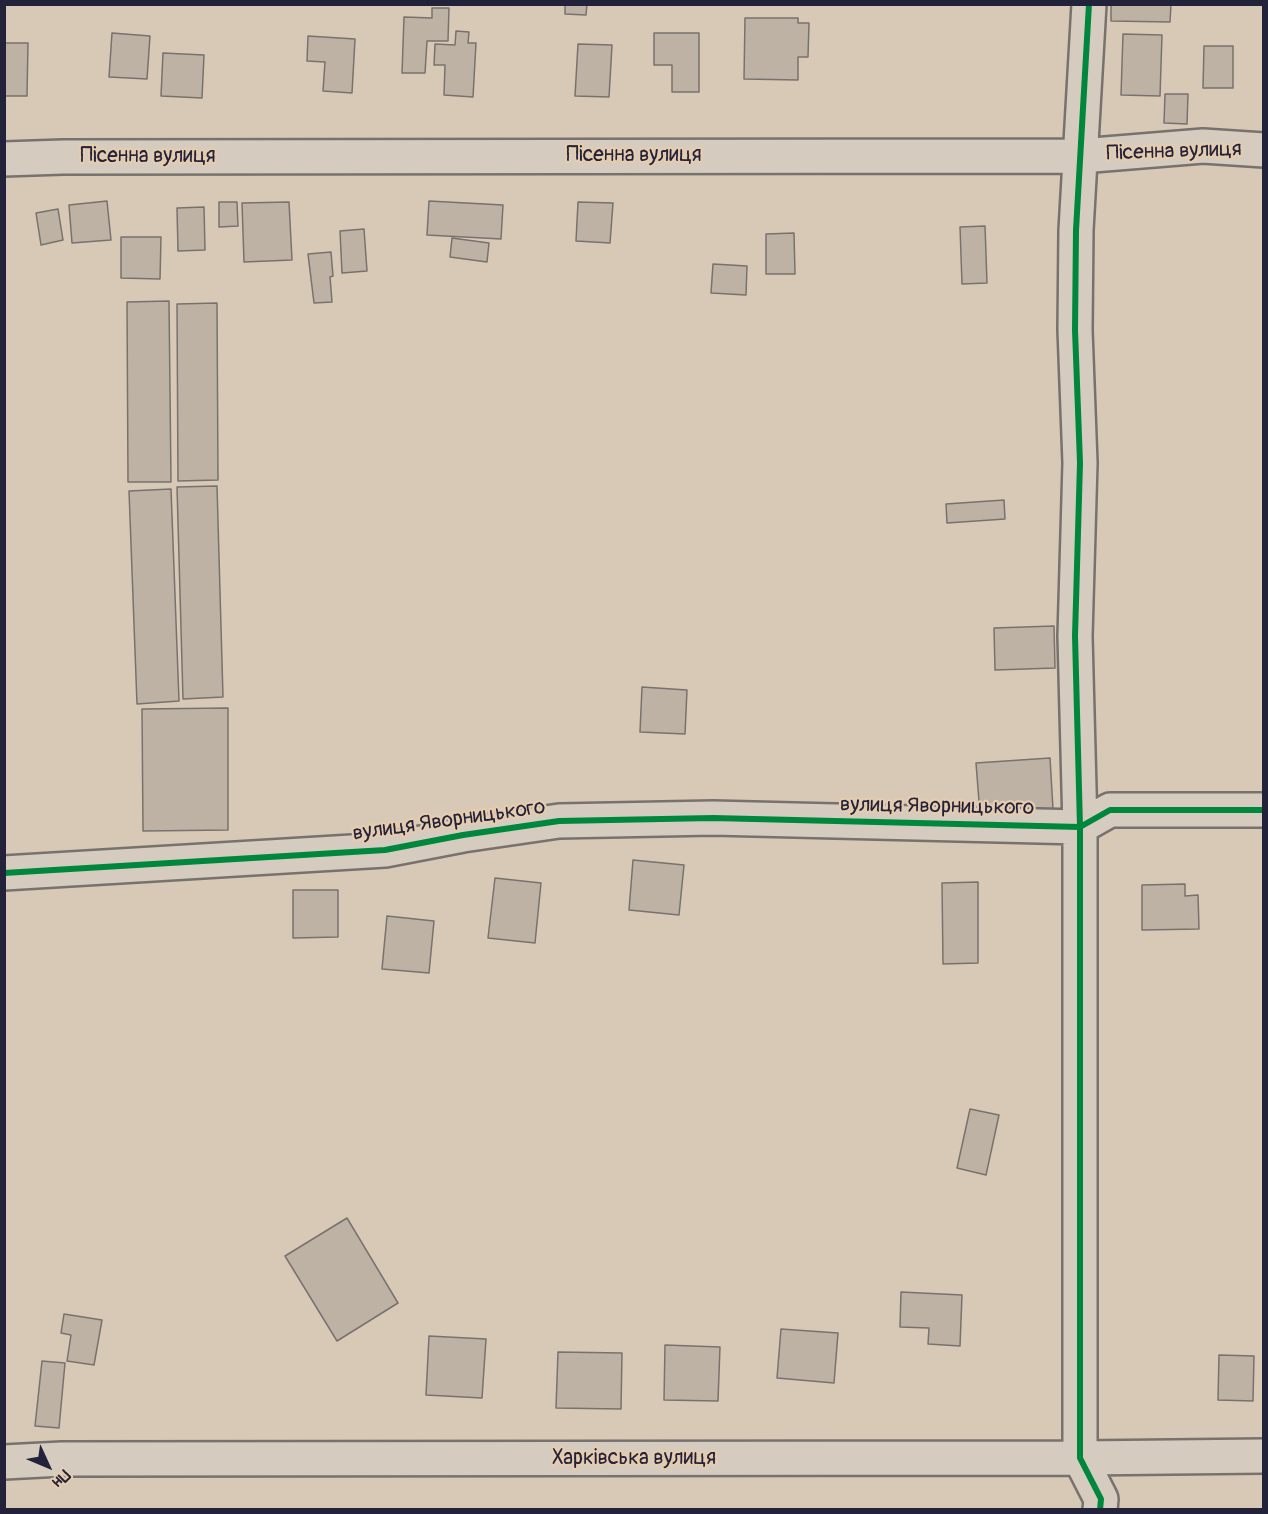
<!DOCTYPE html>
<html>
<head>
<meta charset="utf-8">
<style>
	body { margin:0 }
	#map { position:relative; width:1268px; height:1514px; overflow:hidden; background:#d8c9b6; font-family:Pangolin,sans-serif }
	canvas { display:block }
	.frame { position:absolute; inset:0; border:6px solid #22223b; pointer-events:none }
	.north { position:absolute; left:18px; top:1436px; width:60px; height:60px; -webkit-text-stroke:4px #e6ccae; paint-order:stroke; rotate:134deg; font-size:16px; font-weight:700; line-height:24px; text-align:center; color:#22223b }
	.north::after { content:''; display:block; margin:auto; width:21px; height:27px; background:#22223b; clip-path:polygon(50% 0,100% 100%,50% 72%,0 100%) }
</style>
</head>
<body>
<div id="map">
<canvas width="1268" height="1514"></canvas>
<div class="frame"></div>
<div class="north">Пн</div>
</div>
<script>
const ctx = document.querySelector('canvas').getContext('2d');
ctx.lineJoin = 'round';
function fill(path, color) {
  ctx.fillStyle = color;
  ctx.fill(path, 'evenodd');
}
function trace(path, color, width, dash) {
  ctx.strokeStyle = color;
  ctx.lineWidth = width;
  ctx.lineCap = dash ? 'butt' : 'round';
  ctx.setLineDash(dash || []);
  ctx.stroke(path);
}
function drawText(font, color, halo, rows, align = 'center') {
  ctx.font = font + ' Pangolin,sans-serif';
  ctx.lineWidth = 4.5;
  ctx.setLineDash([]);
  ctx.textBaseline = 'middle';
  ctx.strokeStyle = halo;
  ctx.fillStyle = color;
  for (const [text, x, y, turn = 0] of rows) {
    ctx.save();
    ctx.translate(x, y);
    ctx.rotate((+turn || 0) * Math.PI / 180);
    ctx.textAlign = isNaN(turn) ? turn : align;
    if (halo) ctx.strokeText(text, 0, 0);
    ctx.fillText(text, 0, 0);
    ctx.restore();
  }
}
const building = new Path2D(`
	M565,4h22l-1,11 -21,-1z
	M1111,4h60l-1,18 -59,-1z
	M432,8h17l-1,33h-21l-2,32h-23l2,-56 28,1z
	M745,18h53v5h11l-1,34h-10v23l-54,-1z
	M456,31l13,1 -1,11h8l-3,54 -29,-2 1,-30h-11l1,-21 20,1z
	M112,33l38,3 -3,43 -38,-2z
	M654,33h45v59h-27v-27h-18z
	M1123,34l39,1 -2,61 -39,-1z
	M308,36l47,3 -3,54 -29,-2 2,-29 -18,-1z
	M4,43h24l-1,53h-23z
	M578,44l34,1 -3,52 -34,-1z
	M1204,46h29v42h-30z
	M163,53l41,2 -2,43 -41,-2z
	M1165,94h23l-1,30 -23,-1z
	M107,201l4,39 -39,3 -3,-38z
	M429,201l74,4 -2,34 -74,-4z
	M219,202h18l1,24 -19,1z
	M289,202l3,58 -48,2 -2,-59z
	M578,202l35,1 -3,40 -34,-2z
	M204,207l1,43 -27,1 -1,-43z
	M58,209l5,31 -22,5 -5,-32z
	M985,226l2,57 -25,1 -2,-57z
	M364,229l3,42 -25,2 -2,-42z
	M794,233l1,41h-29v-40z
	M121,237h40l-1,42 -39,-1z
	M452,238l37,5 -2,19 -37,-5z
	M331,252l2,24 -3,1 2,25 -18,1 -6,-49z
	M713,264l34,2 -1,29 -35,-2z
	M169,301l2,181h-43l-1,-180z
	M217,303l1,177 -40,1 -1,-177z
	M217,486l6,211 -40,2 -6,-212z
	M171,489l8,212 -42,3 -8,-213z
	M1004,500l1,19 -58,4 -1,-19z
	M1054,626l1,42 -60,2 -1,-42z
	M642,687l45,3 -2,44 -45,-2z
	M228,708v122l-85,1 -1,-122z
	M1050,758l3,51 -73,5 -4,-51z
	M633,860l51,5 -5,50 -50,-5z
	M495,878l46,5 -6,60 -47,-5z
	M978,882v81l-35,1 -1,-81z
	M1185,884v12l13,-1 1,34 -57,1v-45z
	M293,890h45v47l-45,1z
	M387,916l47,5 -5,52 -47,-4z
	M970,1109l29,6 -13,60 -29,-7z
	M347,1218l51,85 -61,38 -52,-85z
	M901,1292l61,3 -2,51 -32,-2 1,-16 -29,-1z
	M64,1314l38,6 -8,45 -27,-4 4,-26 -10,-2z
	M781,1329l57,4 -4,50 -57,-5z
	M429,1336l57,3 -4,59 -56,-3z
	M665,1345l55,2 -2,54 -54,-1z
	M558,1352l64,1 -1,56 -65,-1z
	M1219,1355l35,1 -1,45 -35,-1z
	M42,1361l23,2 -6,65 -24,-2z`);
const minor = new Path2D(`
	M1089,4l-13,226 -1,100 5,133 -5,173 5,191v631l21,41 -1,11
	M4,159l59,-2 1018,-1 122,-10 61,4
	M4,873l381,-23 78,-15 96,-14 154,-3 367,9 30,-17h154
	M4,1462l58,-3 1018,-1 184,-2`);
const cycleway = new Path2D(`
	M1089,4l-13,226 -1,100 5,133 -5,173 5,191v631l21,41 -1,11
	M4,873l381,-23 78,-15 96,-14 154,-3 367,9 30,-17h154`);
const streetNames = [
	["Пісенна вулиця",1174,152,-2],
	["Пісенна вулиця",634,156],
	["Пісенна вулиця",148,157],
	["вулиця Яворницького",937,807,1],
	["вулиця Яворницького",449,821,-8],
	["Харківська вулиця",634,1459]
];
fill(building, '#beb2a4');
trace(building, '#78726e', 1.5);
trace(minor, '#78726e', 38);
trace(minor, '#d5cbbe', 33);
trace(cycleway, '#00873e', 6);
drawText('21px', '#22223b', '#e6ccae', streetNames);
</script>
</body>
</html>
